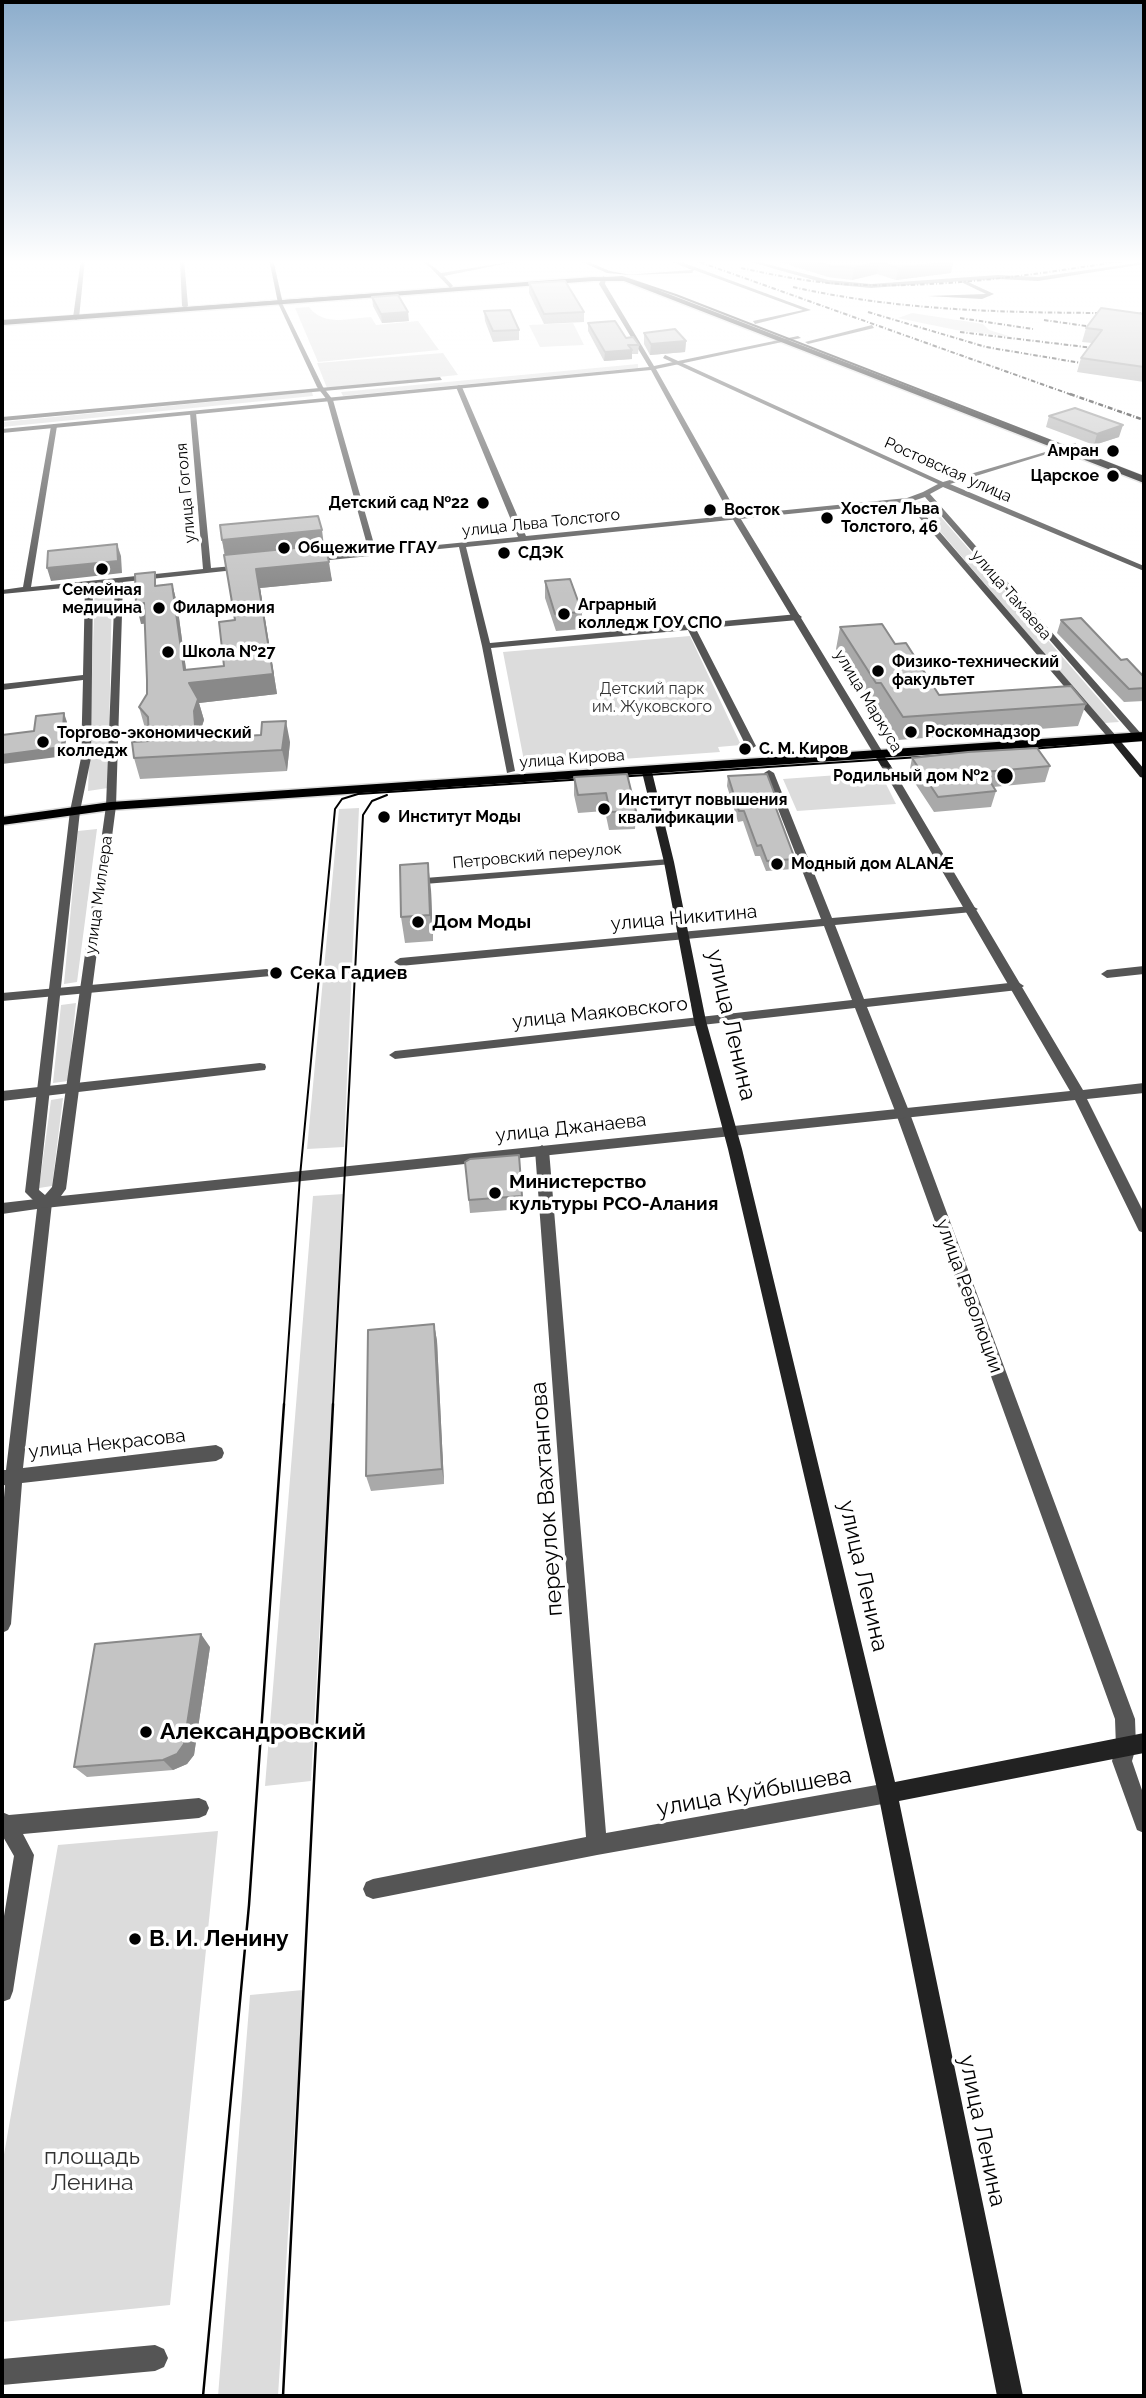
<!DOCTYPE html>
<html>
<head>
<meta charset="utf-8">
<style>
	body { margin:0 }
	#map { position:relative; width:1146px; height:2398px; overflow:hidden; background:#fff; font-family:Raleway,sans-serif }
	canvas { display:block }
	.frame { position:absolute; inset:0; border:4px solid #000; pointer-events:none }
</style>
</head>
<body>
<div id="map">
<canvas width="1146" height="2398"></canvas>
<div class="frame"></div>
</div>
<script>
const ctx = document.querySelector('canvas').getContext('2d');
ctx.lineJoin = 'round';
function fill(path, color) {
  ctx.fillStyle = color;
  ctx.fill(path, 'evenodd');
}
function trace(path, color, width, dash) {
  ctx.strokeStyle = color;
  ctx.lineWidth = width;
  ctx.lineCap = dash ? 'butt' : 'round';
  ctx.setLineDash(dash || []);
  ctx.stroke(path);
}
function drawText(font, color, halo, rows, align = 'center') {
  ctx.font = font + ' Raleway,sans-serif';
  ctx.lineWidth = 7;
  ctx.setLineDash([]);
  ctx.textBaseline = 'middle';
  ctx.strokeStyle = halo;
  ctx.fillStyle = color;
  for (const [text, x, y, turn = 0] of rows) {
    ctx.save();
    ctx.translate(x, y);
    ctx.rotate((+turn || 0) * Math.PI / 180);
    ctx.textAlign = isNaN(turn) ? turn : align;
    if (halo) ctx.strokeText(text, 0, 0);
    ctx.fillText(text, 0, 0);
    ctx.restore();
  }
}
const green = new Path2D(`
	M309,307c15,20 40,11 62,10l5,8 42,-4 21,29 -121,12 -23,-54z
	M912,313l71,11 6,6 23,7 -56,-7 -58,-12z
	M573,323l11,22 -44,2 -11,-22z
	M443,353l15,22 -131,13 -10,-25z
	M638,364v4l-12,1 -283,27 -2,-4z
	M312,392l1,4 -311,31v-5z
	M927,501l192,221 -15,1 -189,-221z
	M112,585l-4,203 -20,3 7,-204z
	M690,636l51,109 -23,2 2,5 -195,14 -22,-114z
	M880,772l16,32 -99,7 -14,-32z
	M359,808l-15,339 -37,2 32,-340z
	M97,829l-20,153 -13,2 14,-153z
	M76,1003l-8,78 -15,2 8,-78z
	M63,1098l-11,88 -13,2 12,-88z
	M344,1194l-33,587 -46,5 48,-590z
	M218,1831l-48,474 -168,17v-156l56,-321z
	M303,1990l-25,406h-60l32,-401z`);
const minor = new Path2D(`
	M81,259h4l-6,59 -3,2 -3,-2z
	M180,259h4l4,47 -3,2 -3,-2z
	M419,259h5l17,14 87,-14 -84,17 9,10 -3,2 -19,-20z
	M666,259h7l138,51 -56,14 -2,-3 50,-11 -109,-40 -2,3 -67,2 67,-5z
	M740,259h8l80,21 43,4 127,-9 40,2 106,-15v2l-106,17 -40,-2 -32,2 28,13 -12,5 -54,-3 58,-2 -23,-11v-2l-92,7 -43,-4z
	M281,301l42,86 10,13 43,151 142,-14 -62,-150 3,-2 3,2 64,149 381,-38 16,-6 15,-8 -275,-126 2,-3 278,127 133,-39v2l-126,39 194,82v5l-201,-84 -13,7 214,243 -8,2 -211,-242 -12,4 204,236v4h-6l-205,-239 -440,45 24,96 308,-29 4,3 -4,3 -102,9 60,117 -5,3 -5,-3 -58,-116 -197,18 24,123 -8,2 -25,-127 -23,-99 -149,15 -4,-2 4,-2 59,-6 -42,-152 -10,-13 -39,-84z
	M872,325l2,3 -66,16 -3,-2z
	M193,411l3,2 15,155 33,-3 4,2 -4,2 -121,13 -7,224 -5,3 -5,-3 9,-223 -22,2 -2,173 -11,53 -5,3 -4,-1 -1,-2 11,-53 2,-78 -81,10v-6l81,-9 2,-89 -83,8v-4l21,-3 28,-161 3,-2 3,2 -26,161 172,-18 -13,-156z
	M769,770l5,3 58,145 140,-12 6,3 -6,3 -137,13 29,74 154,-17 6,4 -6,4 -151,17 42,104 226,608 1,28 -4,14 12,35v37l-7,-3 -25,-69 4,-14 -1,-28 -220,-608 -40,-103 -460,51 -6,-4 6,-4 457,-51 -28,-74 -424,40 -6,-4 6,-4 421,-39 -57,-146z
	M669,859l4,1v4l-261,21 -5,-3 5,-3z
	M1144,966v8l-37,4 -6,-4 6,-4z
	M267,969l6,4 -2,3 -269,25v-8z
	M260,1063l5,1 1,3 -1,3 -263,31v-10z
	M542,1145l7,5 57,683 282,-50 7,3 3,7 -3,7 -7,3 -291,52 -224,44 -7,-3 -3,-7 3,-7 7,-3 213,-42 -51,-687z
	M45,1198l5,1 2,4 -29,265 193,-23 6,3 2,5 -2,5 -6,3 -194,22 -11,141 -3,6 -6,3v-111l3,-37 -3,1v-16h4l31,-261 -35,5v-11z
	M199,1798l7,3 3,7 -3,7 -7,3 -176,16 11,21 -21,136 -3,8 -8,3v-74l12,-72 -12,-21v-23l7,3z
	M155,2345l9,4 4,9 -4,9 -9,4 -153,14v-26z`);
const tertiary = new Path2D(`
	M603,276l3,2 -1,6 49,82 144,-30 3,2 -145,31 80,142 149,245 -2,2 -8,-2 -147,-245 -77,-141 -649,63v-4l647,-62 -50,-83z
	M440,377l2,3 -440,41v-4z
	M886,763l5,3 192,324 61,-7v10l-57,6 57,114v20l-5,-2 -2,-4 -62,-127 -1030,108 -5,-1 -15,-15 45,-381 5,-3 5,3 -41,379 6,5 7,-8 54,-381 5,-3 5,3 -50,383 -5,7 1009,-105 -189,-325z`);
const secondary = new Path2D(`
	M269,259h4l10,45 -5,-1z
	M575,259h6l29,12 21,4 -24,-2z
	M1111,737h6l27,32v9l-4,-1 -29,-36z
	M880,753l3,1 8,12 -2,2 -8,-2 -6,-10z
	M647,769l5,3 22,90 32,159 36,128 153,633 249,-49v20l-245,48 124,595h-26l-119,-603 -150,-644 -34,-128 -30,-159 -22,-90z`);
const primary = new Path2D(`
	M593,277l34,1 517,199v6l-520,-202h-31l-591,44v-4z
	M1144,732v8l-1033,70 -109,15v-8l109,-15z`);
const tramFar1 = new Path2D(`
	M2,321l620,-44 54,18 468,182
	M1017,750l127,-10
	M284,1405l16,-229 35,-367 7,-10 16,-5 592,-39
	M333,1405l30,-590 9,-14 15,-6`);
const tram = new Path2D(`
	M203,2396l46,-491 35,-501
	M283,2396l50,-992`);
const railFar1 = new Path2D(`
	M691,259l384,137
	M741,268c33,7 67,14 101,16 98,6 196,-10 293,-25
	M793,287c116,26 233,26 351,26
	M868,312l118,35 113,19
	M960,318l73,11
	M1044,320l49,7
	M960,332l184,22`);
const rail = new Path2D(`
	M1070,394l74,26`);
const wall = new Path2D(`
	M770,259h173l10,3 -2,11 -55,7 -19,-6 -25,6 -24,-3z
	M529,283l55,29v10l-40,2 -15,-31z
	M372,297l37,24 -27,2 -9,-17z
	M484,311l35,19v10l-26,2 -8,-21z
	M1144,314v68l-67,-10 4,-14 11,-15 -10,-1 4,-14z
	M588,323l38,15 13,7 -1,9h-6v5l-28,2 -16,-30z
	M644,333l42,8 -1,11 -35,3 -6,-11z
	M1049,416l70,21 -25,8 -48,-18z
	M222,540l102,5 8,36 -72,7 17,106 -78,9 5,17 -4,12v6l90,4 -3,29 -147,8 -6,-21 15,-17 -1,-10 -3,-3 -6,-21 8,-13 -2,-71 -4,1 17,-39 14,-1 5,19 9,67 38,-4 11,-46z
	M545,581l37,31v17l-26,2 -11,-33z
	M1061,620l60,40 23,17v24l-20,1 -67,-69z
	M840,627l55,17 44,51 147,9 -8,22 -180,14 -21,-35h-5l-36,-56z
	M912,758l138,8 -5,16 -52,5 3,4 -5,16 -57,5 -25,-38z
	M728,776l47,19 -1,8 21,56 -2,10 -27,2 -6,-15h-5l-12,-35 -5,1 -11,-36z
	M574,777l62,34 -1,18 -26,1 -4,-19 -27,2 -4,-18z
	M431,890l2,51 -28,2 -4,-26z
	M519,1155l3,54 -52,4 -5,-51z
	M434,1324l3,17 7,143 -73,7 -5,-15z
	M210,1647l-16,108 -7,9 -14,6 -86,7 -13,-10z`);
const shadedWall = new Path2D(`
	M879,262l-2,12 -25,6 2,-12z
	M953,262l-2,11 -55,7 2,-12z
	M408,312l1,9 -27,2 -1,-9z
	M686,341l-1,11 -35,3 1,-11z
	M632,350v9l-28,2 1,-9z
	M1123,425l-4,12 -25,8 3,-11z
	M322,530l3,24 -98,10 -5,-24z
	M117,544l4,12 1,17 -71,8 -4,-13z
	M329,562l3,19 -72,7 17,106 -78,9 5,17 -4,12 1,22 -5,-15 -2,-28 -5,-28 84,-9 -17,-105z
	M172,584l5,19 12,88 -5,-21z
	M144,603l6,20 -9,1 -5,-20z
	M64,713l3,9 -2,34 -63,8v-9z
	M286,721l4,21 -3,29 -5,-21z
	M428,863l3,27 2,51 -3,-26z
	M434,1324l3,17 7,143 -2,-15z
	M201,1634l9,13 -16,108 -7,9 -14,6 -10,-10z`);
const building = new Path2D(`
	M808,259h135l10,3 -55,6 -19,-6 -25,6 -24,-2z
	M565,281l19,31 -40,2 -15,-31z
	M398,295l10,17 -27,2 -9,-17z
	M1101,308l43,6v53l-63,-9 21,-28 -16,-2z
	M510,310l9,20 -26,1 -9,-20z
	M615,321l11,17 7,-1 6,8h-11l4,5 -27,2 -17,-29z
	M675,329l11,12 -35,3 -7,-11z
	M1075,408l48,17 -26,9 -48,-18z
	M318,516l4,14 -100,10 -2,-15z
	M117,544l1,17 -71,7 1,-17z
	M325,545l4,17 -73,7 17,105 -84,9 9,16 -4,12 2,28 65,-4 1,-13 24,-1 -4,29 -148,8 -2,-16 17,-1 -1,-24 -9,-10 8,-13v-14l-3,-77 -8,1 -1,-30 20,-2v14l17,-2 12,86 40,-4 -5,-44 16,-2 -11,-65z
	M570,579l12,33 -27,2 -10,-33z
	M1081,618l40,42 6,-1 17,18v11l-15,1 -68,-69z
	M882,624l13,20 11,-1 33,52 132,-9 15,18 -183,13 -22,-34h-5l-36,-56z
	M64,713l-2,34 -60,8v-20l32,-4 2,-15z
	M1037,748l13,18 -66,6 12,19 -58,6 -26,-39 56,-6z
	M627,774l9,37 -26,1 -4,-19 -28,2 -4,-18z
	M767,774l8,21h-4l24,64 -28,2 -6,-16 -4,1 -13,-35h-5l-11,-35z
	M428,863l2,52 -29,2 -1,-52z
	M519,1155l3,41 -53,4 -4,-38 5,-3z
	M434,1324l8,145 -76,7 2,-146z
	M201,1634l-17,110 -7,10 -14,6 -89,7 21,-123z`);
const markers = [
	[1113,451,7,"#000"],
	[1113,476,7,"#000"],
	[483,503,7,"#000"],
	[710,510,7,"#000"],
	[827,518,7,"#000"],
	[284,548,7,"#000"],
	[504,553,7,"#000"],
	[102,569,7,"#000"],
	[159,608,7,"#000"],
	[564,614,7,"#000"],
	[168,652,7,"#000"],
	[878,671,7,"#000"],
	[911,732,7,"#000"],
	[43,742,7,"#000"],
	[745,749,7,"#000"],
	[1005,776,9,"#000"],
	[604,809,7,"#000"],
	[384,817,7,"#000"],
	[777,864,7,"#000"],
	[418,922,7,"#000"],
	[276,973,7,"#000"],
	[495,1193,7,"#000"],
	[146,1732,7,"#000"],
	[135,1939,7,"#000"]
];
const farPoinames = [
	["Амран",1099,451,"right"],
	["Царское",1099,476,"right"],
	["Детский сад №22",469,503,"right"],
	["Хостел Льва",841,509],
	["Толстого, 46",841,527],
	["Восток",724,510],
	["Общежитие ГГАУ",298,548],
	["СДЭК",518,553],
	["Семейная",102,590,"center"],
	["медицина",102,608,"center"],
	["Аграрный",578,605],
	["колледж ГОУ СПО",578,623],
	["Филармония",173,608],
	["Школа №27",182,652],
	["Физико-технический",892,662],
	["факультет",892,680],
	["Роскомнадзор",925,732],
	["Торгово-экономический",57,733],
	["колледж",57,751],
	["С. М. Киров",759,749],
	["Родильный дом №2",989,776,"right"],
	["Институт повышения",618,800],
	["квалификации",618,818],
	["Институт Моды",398,817],
	["Модный дом ALANÆ",791,864]
];
const farStreetnames = [
	["Ростовская улица",948,470,24],
	["улица Гоголя",186,493,-95],
	["улица Льва Толстого",541,523,-6],
	["улица Тамаева",1011,595,49],
	["улица Маркуса",868,701,59],
	["улица Кирова",572,759,-4],
	["Петровский переулок",537,856,-5],
	["улица Миллера",99,895,-82]
];
const farParknames = [
	["Детский парк",652,689],
	["им. Жуковского",652,707]
];
const streetNames = [
	["улица Никитина",684,918,-5],
	["улица Маяковского",600,1013,-6],
	["улица Джанаева",571,1128,-6],
	["улица Революции",969,1296,70],
	["улица Некрасова",107,1444,-6]
];
const poiNames = [
	["Дом Моды",432,922],
	["Сека Гадиев",290,973],
	["Министерство",509,1182],
	["культуры РСО-Алания",509,1204]
];
const nearStreetnames = [
	["улица Ленина",731,1025,77],
	["переулок Вахтангова",547,1499,-94],
	["улица Ленина",863,1576,77],
	["улица Куйбышева",754,1792,-10],
	["улица Ленина",982,2131,78]
];
const nearPoinames = [
	["Александровский",160,1732],
	["В. И. Ленину",149,1939]
];
const nearParknames = [
	["площадь",92,2157],
	["Ленина",92,2183]
];
fill(green, '#dcdcdc');
trace(primary, '#dbdbdb', 3);
fill(minor, '#555');
fill(tertiary, '#555');
fill(secondary, '#222');
fill(primary, '#000');
trace(tramFar1, '#000', 2);
trace(tram, '#000', 2.5);
trace(railFar1, '#000', 2, [4.5, 2, 1, 2]);
trace(rail, '#000', 2.5, [5, 2, 1, 2]);
fill(wall, '#a9a9a9');
fill(shadedWall, '#898989');
fill(building, '#c4c4c4');
trace(building, '#898989', 2);
const sky = ctx.createLinearGradient(0, 0, 0, 595);
sky.addColorStop(0, '#8cadcc');
sky.addColorStop(0.44, '#fff');
sky.addColorStop(1, '#ffffff00');
ctx.fillStyle = sky;
ctx.fillRect(0, 0, 1146, 595);
for (const [x, y, r, color] of markers) {
  const dot = new Path2D();
  dot.arc(x, y, r, 0, 2 * Math.PI);
  ctx.fillStyle = color;
  ctx.fill(dot);
  trace(dot, '#fff', 2.5);
}
drawText('bold 16px', '#000', '#fff', farPoinames, 'left');
drawText('16px', '#000', '#fff', farStreetnames);
drawText('16px', '#333', '#fff', farParknames);
drawText('19px', '#000', '#fff', streetNames);
drawText('bold 19px', '#000', '#fff', poiNames, 'left');
drawText('23px', '#000', '#fff', nearStreetnames);
drawText('bold 23px', '#000', '#fff', nearPoinames, 'left');
drawText('23px', '#333', '#fff', nearParknames);
</script>
</body>
</html>
